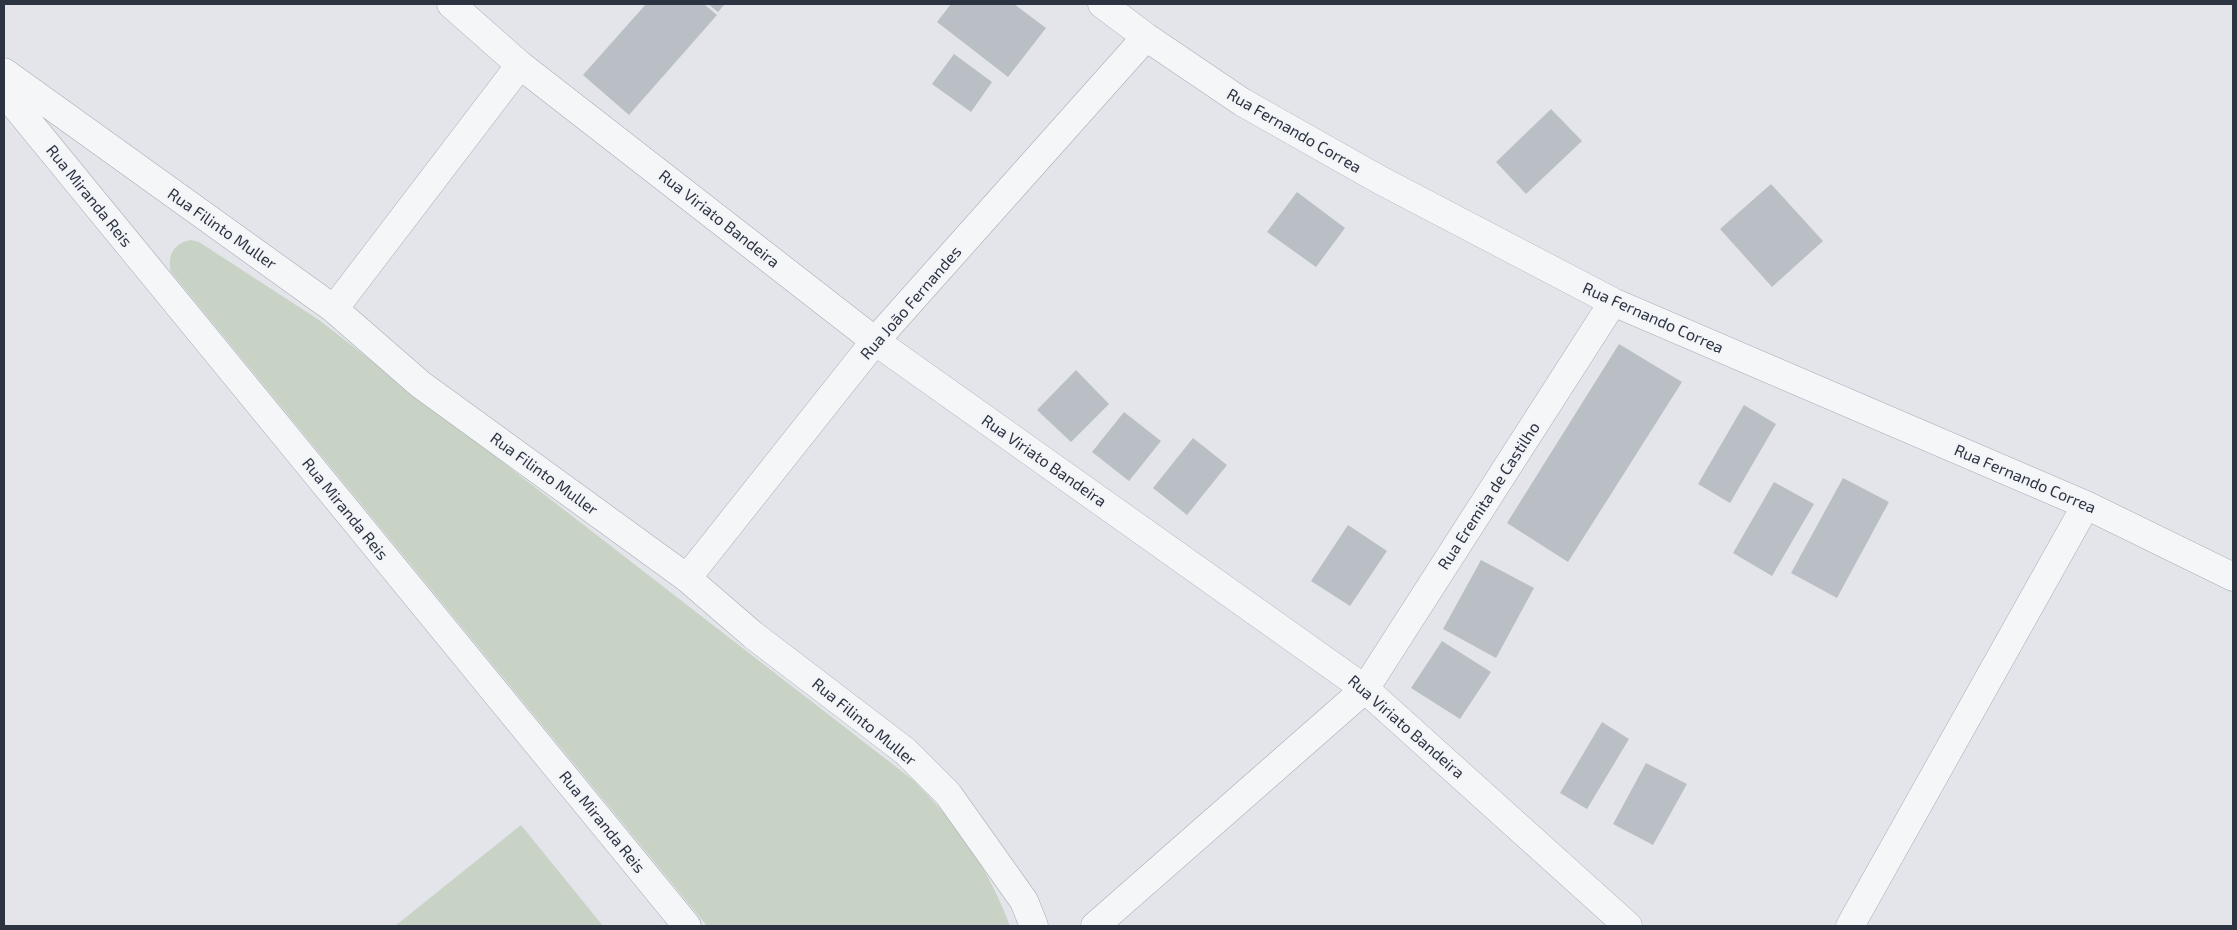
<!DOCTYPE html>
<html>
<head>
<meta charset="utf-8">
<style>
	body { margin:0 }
	#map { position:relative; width:2237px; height:930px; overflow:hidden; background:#e3e5ea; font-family:"Exo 2",sans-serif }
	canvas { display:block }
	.frame { position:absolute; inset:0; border:5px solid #2c3341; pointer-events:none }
</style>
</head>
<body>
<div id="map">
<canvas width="2237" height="930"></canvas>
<div class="frame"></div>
</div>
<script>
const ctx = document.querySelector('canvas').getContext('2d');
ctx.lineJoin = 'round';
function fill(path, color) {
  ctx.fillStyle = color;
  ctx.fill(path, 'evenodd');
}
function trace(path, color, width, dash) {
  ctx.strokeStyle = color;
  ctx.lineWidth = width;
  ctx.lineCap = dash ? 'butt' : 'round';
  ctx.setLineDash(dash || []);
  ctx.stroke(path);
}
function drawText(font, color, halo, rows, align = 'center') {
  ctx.font = font + ' "Exo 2",sans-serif';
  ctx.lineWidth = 4.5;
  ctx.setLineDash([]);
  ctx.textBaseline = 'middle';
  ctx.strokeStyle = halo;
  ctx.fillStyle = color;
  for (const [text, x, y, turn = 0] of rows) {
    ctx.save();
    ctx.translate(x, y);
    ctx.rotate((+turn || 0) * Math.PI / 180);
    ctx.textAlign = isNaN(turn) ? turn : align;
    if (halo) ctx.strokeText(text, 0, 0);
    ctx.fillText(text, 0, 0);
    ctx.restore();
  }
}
const green = new Path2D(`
	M191,240l8,2 120,78 594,460c44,44 75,87 97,146h-303l-536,-654c-4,-17 3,-29 20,-32z
	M521,825l82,101h-208z`);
const building = new Path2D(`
	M646,4h58l13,11 -88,100 -46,-40z
	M708,4h17l-7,8z
	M951,4h63l32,24 -38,49 -71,-55z
	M954,54l38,28 -21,30 -39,-28z
	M1551,109l31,32 -56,53 -30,-32z
	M1771,184l52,57 -51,46 -52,-58z
	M1297,192l48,36 -29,39 -49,-35z
	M1619,344l63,38 -114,180 -61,-39z
	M1076,370l33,34 -38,38 -34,-32z
	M1744,405l32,19 -46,79 -32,-19z
	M1124,412l37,29 -32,40 -37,-29z
	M1193,438l34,27 -40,50 -34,-27z
	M1843,478l46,24 -52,96 -46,-25z
	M1774,482l40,22 -42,72 -39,-23z
	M1348,525l39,26 -37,55 -39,-25z
	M1481,560l53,28 -38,70 -53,-29z
	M1442,641l49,31 -31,47 -49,-31z
	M1602,722l27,17 -42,70 -27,-16z
	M1646,763l41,21 -34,61 -40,-21z`);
const minor = new Path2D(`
	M451,4l69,61 355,276 490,348 263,237
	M1102,4l44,33 96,65 138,78 233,122 473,203 147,72
	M4,72l330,237 86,75 267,194 66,57 152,116 43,43 76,107 10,25
	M4,92l683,834
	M334,309l186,-244
	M687,578l188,-237 271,-304
	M1095,926l270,-237 248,-387
	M1850,926l236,-421`);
const streetNames = [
	["Rua Fernando Correa",1294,131,30],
	["Rua Miranda Reis",89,196,51],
	["Rua Viriato Bandeira",719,219,38],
	["Rua Filinto Muller",222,229,35],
	["Rua João Fernandes",911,303,-49],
	["Rua Fernando Correa",1653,318,24],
	["Rua Viriato Bandeira",1044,461,35],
	["Rua Filinto Muller",544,474,36],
	["Rua Fernando Correa",2025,479,23],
	["Rua Eremita de Castilho",1489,496,-57],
	["Rua Miranda Reis",345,509,51],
	["Rua Filinto Muller",864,722,39],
	["Rua Viriato Bandeira",1406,727,41],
	["Rua Miranda Reis",602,822,51]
];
fill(green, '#c8d3c5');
fill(building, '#babfc6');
trace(minor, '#a8acb4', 29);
trace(minor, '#f5f6f8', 28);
drawText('16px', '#2c3341', '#f2f4f7', streetNames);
</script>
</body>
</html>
